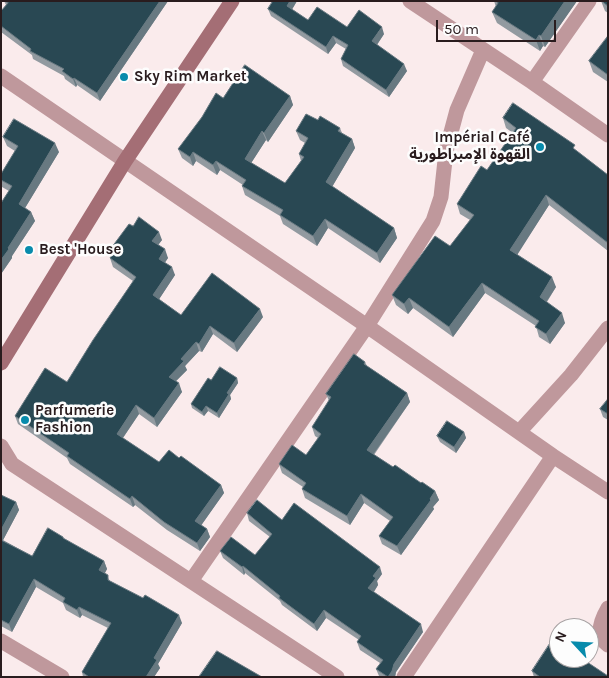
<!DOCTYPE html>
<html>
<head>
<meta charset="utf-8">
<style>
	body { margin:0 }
	#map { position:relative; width:609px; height:678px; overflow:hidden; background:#faebec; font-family:Karla,sans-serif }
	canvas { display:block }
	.frame { position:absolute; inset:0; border:2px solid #291c1e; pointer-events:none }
	.north { position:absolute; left:549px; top:618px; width:50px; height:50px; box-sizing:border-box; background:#fdfdfd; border:1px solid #a8a3a4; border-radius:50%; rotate:295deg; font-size:14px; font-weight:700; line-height:20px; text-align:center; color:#291c1e }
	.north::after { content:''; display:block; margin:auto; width:18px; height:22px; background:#088bac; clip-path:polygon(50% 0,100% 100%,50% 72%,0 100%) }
	.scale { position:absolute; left:436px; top:20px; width:120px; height:22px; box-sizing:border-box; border:2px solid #291c1e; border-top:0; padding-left:6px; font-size:15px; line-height:18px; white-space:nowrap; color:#291c1e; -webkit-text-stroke:4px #fdfdfd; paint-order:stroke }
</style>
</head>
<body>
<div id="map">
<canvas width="609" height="678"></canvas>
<div class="frame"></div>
<div class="north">N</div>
<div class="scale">50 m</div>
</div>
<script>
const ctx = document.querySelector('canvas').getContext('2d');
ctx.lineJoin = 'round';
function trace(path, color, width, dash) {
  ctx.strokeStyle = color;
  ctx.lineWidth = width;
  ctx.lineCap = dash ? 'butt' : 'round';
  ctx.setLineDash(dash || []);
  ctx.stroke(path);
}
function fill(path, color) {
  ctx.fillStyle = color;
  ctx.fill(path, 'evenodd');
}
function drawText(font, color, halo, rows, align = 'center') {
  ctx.font = font + ' Karla,"Noto Sans Arabic",sans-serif';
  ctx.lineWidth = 5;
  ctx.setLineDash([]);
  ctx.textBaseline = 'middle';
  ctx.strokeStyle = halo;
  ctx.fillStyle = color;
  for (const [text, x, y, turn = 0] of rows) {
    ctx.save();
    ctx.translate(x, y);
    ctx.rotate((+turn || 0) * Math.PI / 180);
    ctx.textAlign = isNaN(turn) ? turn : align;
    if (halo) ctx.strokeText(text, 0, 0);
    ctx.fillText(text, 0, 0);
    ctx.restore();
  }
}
const street = new Path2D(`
	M410,1l122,81 76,53
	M1,76l366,250 186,130 55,36
	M532,82l57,-81
	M519,432l52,-57 37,-47
	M1,446l11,18 325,213
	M191,581l176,-255 66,-105 8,-24 5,-46 11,-41 26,-60
	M608,608c-7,12 -13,28 0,37
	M1,641l61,36
	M404,677l149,-221`);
const secondary = new Path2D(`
	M1,363l124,-202 107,-160`);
const wall = new Path2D(`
	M4,1h164l-68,100 -23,-16 -1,2 -11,-8 -1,-3 -31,-17 -1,-4 -31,-23v-21l5,-6z
	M273,1h24l-5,8 16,11 76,14 -7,11 30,26 -18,26 -46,-31 -2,-7 5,-10 -10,-6 -8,11 -57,-38 -3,-7z
	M494,1h83l-32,46 -2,-1 -3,5 -43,-28 -5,-11 4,-5z
	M601,1h7v12l-3,-2z
	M608,36v46l-15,-10 -4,-11z
	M290,96l3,9 -25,37 -2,-2 -15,23 34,20 16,-22 -2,-7 6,-11 -5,-3 -4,-9 22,-11 22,8 2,5 10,6 3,9 -23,39 62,41 3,10 -17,25 -52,-35 -11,18 -34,-22 -3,-8 -35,-21 -3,-9 1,-1 -23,-15 -3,5 -21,-14 -3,5 -11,-8 -4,-9 45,-51z
	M503,118l74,33 31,24v76l-59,-46 -32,49 39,33 -9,15 18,21 -15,21 -11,-7 -3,-11 -51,-33 -32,44 -40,-29 -5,6 -12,-9 -4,-10 58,-49 20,-26 -10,-6 -3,-10 30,-34 26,-37 -7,-5z
	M3,137l56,15 -34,56 6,4 4,9 -23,35v2l-11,16 8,-83 -7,-4 -1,-13 14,-23 -8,-5z
	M133,226l29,14 -4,5 10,13 -3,4 10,13 -16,24 22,16 82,2 -26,35 -24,-18 -11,18 -3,-1 -14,15 2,4 -11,11 6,11 -25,35 -18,-13 -16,24 36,24 20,-4 42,27 3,8 -23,32 6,4 3,8 -10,14 -33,-21 -32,-25 -2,2 -63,-43 -3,-6 -49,-34 -3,-8 52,-34 66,-101 -20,-14 -3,-9 1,-2 -2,-5z
	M365,362l2,4 40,27 3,9 -36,53 19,12 42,24 4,9 -6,7 1,2 -33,46 -19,-11 -3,-8 11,-15 -26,-18 -14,22 -45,-27 -3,-9 1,-2 -21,-14 -3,-9 27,-9 12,-17 -3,-2 -3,-9 17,-26 -3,-7z
	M237,378l1,5 -8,12 1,4 -12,19 -11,-7 -4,5 -12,-8 -1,-4 20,-24z
	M608,399v21l-5,-3 -3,-8z
	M464,432l2,6 -10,15 -16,-11 -3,-6z
	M1,495l15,7 3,8 -16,30 29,16 31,-19 1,2 40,22 3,8 -2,4 5,8 72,42 -24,41 2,4 -6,9h-71l-1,-5 26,-44 -26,-13 -2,3 -14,-8 -3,-7 -27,-16 -24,45 -11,-6z
	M247,513l35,7 100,54 -5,7 1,4 -4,7 49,40 -27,40 -1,5h-15l-1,-1 -3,-7 4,-6 -20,-13 -3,-8 2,-2 -33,-22 -9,13 -35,-26 -2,-4 -35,-28 -1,2 -21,-17 -3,-7 35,4 15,-18 -21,-16z
	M532,671l76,6h-74z`);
const shadedWall = new Path2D(`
	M160,1h8l-68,100 -3,-8z
	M290,1h7l-7,12 -3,-7z
	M565,1h12l-32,46 -4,-11z
	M382,27l2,7 -10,15 -2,-8z
	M539,35l4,11 -3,5 -4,-11z
	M333,36l3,7 -8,11 -2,-7z
	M404,64l3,7 -18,26 -3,-7z
	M74,78l3,7 -1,2 -3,-8z
	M290,96l3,9 -25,37 -4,-9z
	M262,131l4,9 -18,28 -3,-9z
	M352,139l3,9 -26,44 -3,-10z
	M55,143l4,9 -37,61 -3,-9z
	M193,152l3,9 -3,5 -3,-9z
	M216,161l4,9 -3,5 -4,-10z
	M546,195l3,10 -35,55 -4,-10z
	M31,212l4,9 -23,35v2l-11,16v-14l7,-12z
	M325,219l3,9 -11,18 -4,-10z
	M394,228l3,10 -17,25 -3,-10z
	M159,232l3,8 -7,9 -3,-8z
	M165,249l3,9 -6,9 -3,-8z
	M172,267l3,8 -19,29 -3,-9z
	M552,277l4,10 -13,20 -3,-10z
	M482,283l3,10 -32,44 -4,-10z
	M409,298l4,10 -5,6 -4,-10z
	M260,309l3,8 -26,35 -3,-9z
	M562,313l3,10 -15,21 -4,-10z
	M210,326l3,8 -11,18 -3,-8z
	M196,342l3,9 -14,15 2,4 -15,15 -3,-8 12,-18z
	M237,378l1,5 -8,12 1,4 -12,19 -2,-5 10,-20z
	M179,383l3,9 -25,35 -3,-9z
	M407,393l3,9 -40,57 -3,-9z
	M136,405l3,9 -19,28 -3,-8z
	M206,406l2,5 -4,5 -2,-4z
	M464,432l2,6 -10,15 -2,-6z
	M221,485l3,8 -26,37 -3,-9z
	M435,491l4,9 -6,7 1,2 -33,46 -4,-9z
	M361,494l3,9 -14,22 -3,-9z
	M132,496l3,9 -2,2 -3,-8z
	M16,502l3,8 -18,34v-14z
	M207,529l3,8 -10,14 -3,-8z
	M104,561l3,8 -5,9 -3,-8z
	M243,566l2,7 -1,2 -2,-8z
	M380,567l2,7 -5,7 1,4 -7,11 -3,-8 5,-12z
	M34,579l2,8 -24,45 -3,-8z
	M79,607l3,8 -2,3 -3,-8z
	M324,610l2,8 -9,13 -3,-7z
	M179,615l3,8 -24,41 2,4 -6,9h-8l8,-19z
	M421,624l2,8 -27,40 -1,5h-7l6,-13z`);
const building = new Path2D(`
	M5,1h155l-63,92 -23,-15 -1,1 -11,-8 2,-2 -34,-18 1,-2 -30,-23v-15l7,-8z
	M273,1h17l-3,5 21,14 9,-13 30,20 12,-17 23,17 -10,14 32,23 -18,26 -45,-31 7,-14 -15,-9 -7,11 -58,-38z
	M496,1h69l-24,35 -2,-1 -3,5 -44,-28 6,-9z
	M602,1h6v5z
	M608,36v39l-19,-14z
	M245,65l45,31 -26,37 -2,-2 -17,28 40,24 19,-26 -5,-3 9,-16 -12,-7 10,-17 12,6 2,-4 20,12 -2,3 14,8 -26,43 68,46 -17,25 -52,-34 -12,17 -33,-21 3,-5 -41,-24 4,-6 -30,-19 -3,4 -20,-13 -3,5 -12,-8 24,-32 14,-24 7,5z
	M513,103l62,42 -2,3 35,27v68l-62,-48 -36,55 42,27 -12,20 22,16 -16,21 -11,-7 4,-6 -57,-38 -33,44 -40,-29 -5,6 -12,-9 43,-59 15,10 24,-31 -17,-11 24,-38 6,4 29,-42 -13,-10z
	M14,119l41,24 -36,61 12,8 -23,36 1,1 -8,11v-57l11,-17 -11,-6v-6l17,-28 -15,-9z
	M139,217l20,15 -7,9 13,8 -6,10 13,8 -19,28 28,20 31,-42 48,36 -26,34 -24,-17 -11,18 -3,-2 -15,17 3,2 -15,16 10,6 -25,35 -18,-13 -19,29 42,28 10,-12 10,8 2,-2 40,29 -26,36 12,8 -10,14 -33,-21 -32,-26 -2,3 -63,-43 2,-3 -54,-37 30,-48 22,14 26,-42 43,-63 -26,-19 3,-5 -4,-2 20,-27 4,2z
	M354,354l11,8 -1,2 43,29 -40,57 26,17 2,-2 26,18 1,-1 13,9 -5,8 1,1 -34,46 -18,-10 14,-19 -32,-23 -14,22 -45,-27 4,-6 -27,-19 13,-19 14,10 15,-21 -9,-7 19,-30 -5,-3z
	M220,367l17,11 -10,15 2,1 -12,19 -11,-7 -4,6 -11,-8 17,-26 3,2z
	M608,399v15l-8,-5z
	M447,421l17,11 -10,15 -17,-11z
	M1,495l15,7 -15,28z
	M257,500l25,20 12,-17 86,64 -7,9 3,2 -8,10 53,36 -27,40 -2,7 -4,6 -12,-8 7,-9 -26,-18 4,-6 -37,-26 -10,14 -35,-26 1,-2 -37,-30 -1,1 -22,-16 11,-14 24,18 17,-21 -25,-21z
	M48,528l15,9v1l41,23 -5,9 9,5v5l35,18 2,-3 34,20 -25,43 3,2 -11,17h-57l-7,-5 29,-49 -32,-16 -2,3 -14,-8 2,-4 -31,-19 -25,45 -8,-4v-80l31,16z
	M553,639l6,4v15h22l27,18v1h-68l-8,-6z
	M217,651l45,26h-63z`);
const markers = [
	[124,77,5,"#088bac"],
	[540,147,5,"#088bac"],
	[29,250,5,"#088bac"],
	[25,420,5,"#088bac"]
];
const poiNames = [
	["Sky Rim Market",134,77],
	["Impérial Café",530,138,"right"],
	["القهوة الإمبراطورية",530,155,"right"],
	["Best 'House",39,250],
	["Parfumerie",35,411],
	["Fashion",35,428]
];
trace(street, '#bf989c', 15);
trace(secondary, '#a46e75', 15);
fill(wall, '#929aa0');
fill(shadedWall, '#687981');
fill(building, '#294853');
trace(building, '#687981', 1);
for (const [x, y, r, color] of markers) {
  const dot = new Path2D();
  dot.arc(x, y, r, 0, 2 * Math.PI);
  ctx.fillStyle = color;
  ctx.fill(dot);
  trace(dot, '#fdfdfd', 2);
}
drawText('bold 15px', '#291c1e', '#fdfdfd', poiNames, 'left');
</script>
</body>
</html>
